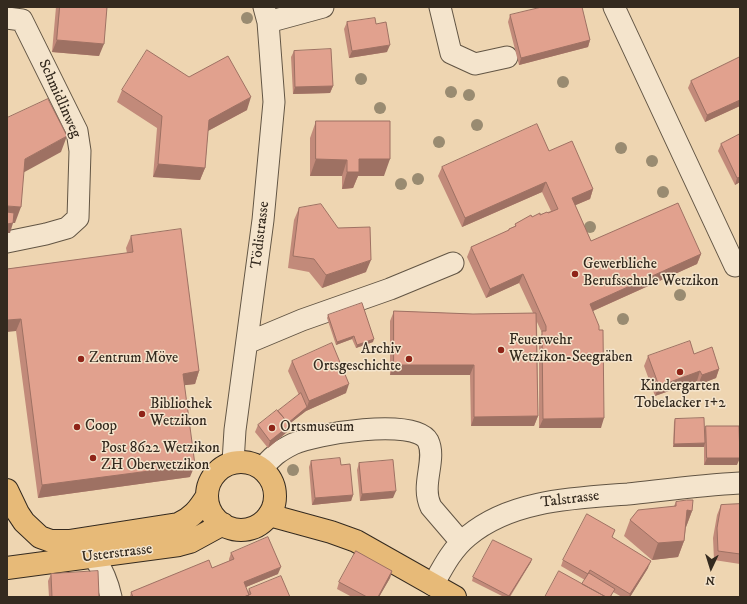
<!DOCTYPE html>
<html>
<head>
<meta charset="utf-8">
<style>
	body { margin:0 }
	#map { position:relative; width:747px; height:604px; overflow:hidden; background:#eed5b1; font-family:"IM FELL DW Pica",serif }
	canvas { display:block }
	.frame { position:absolute; inset:0; border:8px solid #342a1f; pointer-events:none }
	.north { position:absolute; left:691px; top:548px; width:40px; height:40px; -webkit-text-stroke:3px #f4e4cc; paint-order:stroke; rotate:184deg; font-size:11px; font-weight:700; line-height:16px; text-align:center; color:#342a1f }
	.north::after { content:''; display:block; margin:auto; width:14px; height:18px; background:#342a1f; clip-path:polygon(50% 0,100% 100%,50% 72%,0 100%) }
</style>
</head>
<body>
<div id="map">
<canvas width="747" height="604"></canvas>
<div class="frame"></div>
<div class="north">N</div>
</div>
<script>
const ctx = document.querySelector('canvas').getContext('2d');
ctx.lineJoin = 'round';
function trace(path, color, width, dash) {
  ctx.strokeStyle = color;
  ctx.lineWidth = width;
  ctx.lineCap = dash ? 'butt' : 'round';
  ctx.setLineDash(dash || []);
  ctx.stroke(path);
}
function fill(path, color) {
  ctx.fillStyle = color;
  ctx.fill(path, 'evenodd');
}
function drawText(font, color, halo, rows, align = 'center') {
  ctx.font = font + ' "IM FELL DW Pica",serif';
  ctx.lineWidth = 3;
  ctx.setLineDash([]);
  ctx.textBaseline = 'middle';
  ctx.strokeStyle = halo;
  ctx.fillStyle = color;
  for (const [text, x, y, turn = 0] of rows) {
    ctx.save();
    ctx.translate(x, y);
    ctx.rotate((+turn || 0) * Math.PI / 180);
    ctx.textAlign = isNaN(turn) ? turn : align;
    if (halo) ctx.strokeText(text, 0, 0);
    ctx.fillText(text, 0, 0);
    ctx.restore();
  }
}
const minor = new Path2D(`
	M440,7l11,46 24,11 32,-7
	M614,7l121,259
	M7,18l15,2 55,111 3,20 -2,67 -11,10 -21,6 -39,8
	M268,22l55,-15
	M247,343l55,-23 88,-31 63,-26
	M233,462l2,-32 28,-210 11,-118 -6,-80 -4,-15
	M262,469c9,-12 17,-18 31,-25 21,-10 122,-27 135,-3 9,19 -8,44 3,66l30,35
	M94,557c8,12 14,26 17,40
	M433,585c10,-18 19,-36 35,-49 43,-36 106,-38 160,-42 37,-4 74,-9 112,-11`);
const major = new Path2D(`
	M207 496a34 34 0 1 1 68 0a34 34 0 1 1-68 0Z
	M7,490l11,23 6,9 16,15 11,4h18l109,-17c14,-6 21,-15 29,-28
	M269,515l62,17 25,9 99,56
	M7,568l172,-23 11,-3 33,-18`);
const trees = [
	[247,18],
	[361,79],
	[563,82],
	[451,92],
	[469,95],
	[380,108],
	[477,125],
	[439,142],
	[621,148],
	[652,161],
	[418,179],
	[401,184],
	[663,192],
	[590,227],
	[680,295],
	[623,319],
	[293,470]
];
const wall = new Path2D(`
	M56,7h51l-8,49 -47,-4z
	M510,15l80,25 -2,7 -69,18 -11,-43z
	M347,22l29,2 11,28 -38,6 -5,-29z
	M294,51l39,35 -3,7 -37,1 -2,-37z
	M740,57v49l-35,16 -17,-34 3,-7z
	M189,77l58,33 -39,21 -3,37 -5,12 -47,-3 4,-49 -40,-26 5,-12z
	M316,121l68,55h-26l-5,12 -11,1v-13h-32v-38z
	M740,134v48l-5,3 -17,-34 3,-7z
	M549,151l44,38 -3,10 -15,6 16,36 110,13 -4,10 -104,47 8,117h-62v-88l3,-7 -5,-11 1,94 -4,10h-63l-1,-51h-80v-54l4,-10 79,3 60,-1 -14,-30 -33,15 -19,-41 4,-10 37,-16 1,-2 6,-3v-2l17,-7 19,-6 -9,-19 -80,35 -24,-51 4,-9z
	M299,208l39,20 28,44 -44,16 -13,-16 -21,-4 6,-48z
	M131,236l68,135 -4,13 -11,1 6,92 -152,21 -22,-167 -9,-62 120,-16 -1,-5z
	M328,315l45,27 -17,6 -4,-9 -16,6 -9,-27z
	M694,354l25,15 -3,9 -18,7 -1,-4 -42,15 -11,-30 4,-10z
	M292,361l54,32 -40,18 -17,13 1,1 -3,7 -19,16 -13,-16 3,-7 20,-14 21,-16 -11,-24z
	M675,419l30,12 1,-5 31,39h-33v-19l-31,1 1,-25z
	M311,461l42,34 -2,6 -39,4 -3,-38z
	M359,463l34,35 -33,3 -3,-31z
	M676,502l16,9 -6,16 -2,14 -6,16 -26,3 -28,-24 6,-16 44,-14z
	M740,504v60l-26,-4 -1,-22 4,-23 4,-10z
	M612,537l36,31 -18,29h-8l-9,-5 -2,5 -29,-13 3,-4 -24,-14 2,-6z
	M231,553l47,21 -32,13 2,5 1,-3 41,8h-160l1,-5 81,-24 17,-7v-2z
	M531,562l-21,35h-6l-32,-16 1,-4z
	M392,571l-2,7 -11,19h-27l-15,-8 2,-7z
	M51,574l48,23h-50l-1,-16z`);
const shadedWall = new Path2D(`
	M57,40l47,4 -5,12 -47,-4z
	M590,40l-2,7 -69,18 2,-7z
	M390,45l-3,7 -38,6 3,-7z
	M333,86l-3,7 -37,1 2,-7z
	M251,97l-4,13 -43,23 5,-13z
	M740,100v6l-35,16 2,-7z
	M67,136l-6,16 -42,23 6,-16z
	M316,159l31,1 -5,16h-32z
	M359,159h31l-6,17h-26l-5,12 -11,1 5,-17z
	M158,164l47,4 -5,12 -47,-3z
	M740,177v5l-5,3 2,-7z
	M546,182l-4,10 -80,35 3,-9z
	M593,189l-3,10 -21,9 3,-10z
	M7,206l14,1 -6,16h-2l-3,10h-3z
	M701,254l-4,10 -111,50 4,-10z
	M371,260l-5,12 -44,16 4,-13z
	M523,274l-4,9 -33,15 4,-9z
	M21,319l-5,12 -9,1v-12z
	M354,336l-2,3 -16,6 1,-3z
	M374,339l-1,3 -17,6 1,-3z
	M394,365h80l-4,10h-80z
	M719,369l-3,9 -18,7 4,-10z
	M199,371l-4,13 -17,2 5,-12z
	M700,371l-3,10 -42,15 4,-10z
	M349,384l-3,9 -40,18 -22,17 1,-4 22,-17 2,-6z
	M538,416l-4,10h-63l3,-9z
	M604,418l-3,10h-62l4,-9z
	M290,425l-3,7 -19,16 2,-7z
	M705,443l-1,4h-31l1,-3z
	M707,458h33l-3,7h-33z
	M195,465l-5,12 -152,21 4,-13z
	M396,491l-3,7 -33,3 2,-7z
	M353,495l-2,6 -39,4 3,-7z
	M687,510l5,1 -6,16h-4z
	M684,541l-6,16 -26,3 6,-17z
	M532,559l-1,3 -22,35v-1z
	M651,561l-3,7 -18,29h-1l1,-3z
	M281,567l-3,7 -37,15 3,-7z
	M392,571l-2,7 -11,19h-1z`);
const building = new Path2D(`
	M60,7h47l-3,37 -47,-4z
	M542,7h40l8,33 -69,18 -11,-43z
	M375,18l1,6 10,-2 4,23 -38,6 -5,-29z
	M331,49l2,37 -38,1 -1,-36z
	M147,50l42,27 39,-21 23,41 -42,23 -4,48 -47,-4 4,-48 -40,-26z
	M740,57v43l-33,15 -16,-34z
	M48,99l19,37 -42,23 -4,48 -14,-1v-88z
	M316,121h74v38h-31v13h-12v-12l-31,-1z
	M537,124l12,27 23,-10 21,48 -21,9 19,43 87,-38 23,51 -111,50 9,22v4h4l1,88 -61,1 -1,-88h4v-5l-23,-52 -33,15 -19,-42 38,-17v-1l7,-3 -1,-2 16,-9 1,2 8,-4v2l7,-3 1,1 10,-4 -12,-27 -81,36 -23,-51z
	M740,134v43l-3,1 -16,-34z
	M321,204l17,24 32,-1 1,33 -45,15 -12,-16 -21,-3 6,-48z
	M7,212l7,1 -1,10 -6,1z
	M181,229l18,142 -16,3 12,91 -153,20 -21,-166 -14,1v-51l126,-17 -2,-16z
	M362,303l12,36 -17,6 -3,-9 -17,6 -9,-27z
	M394,311l79,3 63,-1 2,103 -64,1v-52h-80z
	M690,341l4,13 18,-7 7,22 -17,6 -2,-4 -41,15 -11,-30z
	M332,343l17,41 -40,17 -17,-40z
	M301,393l6,14 -19,16 -10,-12z
	M277,410l13,15 -20,16 -12,-16z
	M704,418l1,25 -31,1 1,-25z
	M706,426h33l1,32h-33z
	M340,458l1,7 9,-1 3,31 -38,3 -4,-37z
	M393,460l3,31 -34,3 -3,-31z
	M687,500h6l-1,11 -5,-1 -3,31 -26,2 -28,-23 8,-10 38,-4v-4z
	M740,504v50l-22,-3 -1,-23 4,-23z
	M587,514l28,16 -3,7 39,24 -21,33 -40,-24 -2,4 -25,-14z
	M268,537l13,30 -37,15 5,13 -5,2h-111l-2,-5 78,-32 3,8 22,-9 -3,-6z
	M493,540l39,19 -23,37 -36,-19z
	M356,551l36,20 -14,26h-11l-28,-15z
	M98,571l1,26h-47l-1,-23z
	M559,571l47,26h-61z
	M589,573l26,16 -5,8h-4l-24,-13z
	M281,576l9,21h-46l7,-3 -2,-5z`);
const markers = [
	[575,274,4,"#8f2418"],
	[501,350,4,"#8f2418"],
	[81,359,4,"#8f2418"],
	[409,359,4,"#8f2418"],
	[680,372,4,"#8f2418"],
	[142,414,4,"#8f2418"],
	[77,427,4,"#8f2418"],
	[272,428,4,"#8f2418"],
	[93,458,4,"#8f2418"]
];
const streetNames = [
	["Schmidlinweg",59,99,66],
	["Tödistrasse",261,235,-83],
	["Talstrasse",570,500,-7],
	["Usterstrasse",117,554,-7]
];
const poiNames = [
	["Gewerbliche",583,265],
	["Berufsschule Wetzikon",583,282],
	["Feuerwehr",509,341],
	["Wetzikon-Seegräben",509,358],
	["Archiv",401,350,"right"],
	["Ortsgeschichte",401,367,"right"],
	["Zentrum Möve",89,359],
	["Kindergarten",680,387,"center"],
	["Tobelacker 1+2",680,404,"center"],
	["Bibliothek",150,405],
	["Wetzikon",150,422],
	["Coop",85,427],
	["Ortsmuseum",280,428],
	["Post 8622 Wetzikon",101,449],
	["ZH Oberwetzikon",101,466]
];
trace(minor, '#625544', 23);
trace(major, '#342a1f', 24);
trace(minor, '#f4e4cc', 21);
trace(major, '#e7ba78', 22);
ctx.fillStyle = '#998b71';
for (const [x, y] of trees) {
  ctx.beginPath();
  ctx.arc(x, y, 6, 0, 2 * Math.PI);
  ctx.fill();
}
fill(wall, '#c28a7a');
fill(shadedWall, '#9e7163');
fill(building, '#e1a18e');
trace(building, '#9e7163', 1);
for (const [x, y, r, color] of markers) {
  const dot = new Path2D();
  dot.arc(x, y, r, 0, 2 * Math.PI);
  ctx.fillStyle = color;
  ctx.fill(dot);
  trace(dot, '#f4e4cc', 1.5);
}
drawText('15px', '#342a1f', '#f4e4cc', streetNames);
drawText('15px', '#342a1f', '#f4e4cc', poiNames, 'left');
</script>
</body>
</html>
